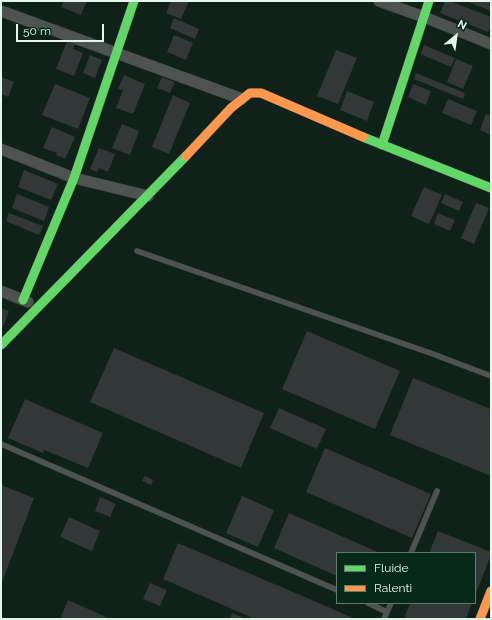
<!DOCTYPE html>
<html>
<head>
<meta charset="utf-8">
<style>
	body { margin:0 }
	#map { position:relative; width:492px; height:620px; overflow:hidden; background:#0f2118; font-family:Raleway,sans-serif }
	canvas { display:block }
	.frame { position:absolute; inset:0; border:2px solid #e4f7ec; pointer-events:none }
	.legend { position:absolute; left:336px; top:552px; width:140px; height:52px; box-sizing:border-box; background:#072919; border:1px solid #5f7b6d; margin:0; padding:5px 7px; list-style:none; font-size:12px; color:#e4f7ec }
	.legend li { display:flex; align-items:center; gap:8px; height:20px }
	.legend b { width:20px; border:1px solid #5f7b6d }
	.north { position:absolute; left:436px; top:16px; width:40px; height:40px; -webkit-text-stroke:3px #072919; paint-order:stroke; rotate:29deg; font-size:11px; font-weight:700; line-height:16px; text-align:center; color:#e4f7ec }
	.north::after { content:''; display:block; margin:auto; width:14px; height:18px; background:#e4f7ec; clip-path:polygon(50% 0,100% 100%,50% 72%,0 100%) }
	.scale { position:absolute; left:16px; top:24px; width:88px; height:18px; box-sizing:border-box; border:2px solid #e4f7ec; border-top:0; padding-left:5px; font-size:12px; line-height:14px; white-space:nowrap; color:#e4f7ec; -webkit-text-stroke:3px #072919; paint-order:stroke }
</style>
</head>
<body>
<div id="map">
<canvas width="492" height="620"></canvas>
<div class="frame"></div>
<ul class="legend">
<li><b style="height:5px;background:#63d668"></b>Fluide</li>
<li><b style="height:5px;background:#ff974d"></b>Ralenti</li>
</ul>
<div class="north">N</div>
<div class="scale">50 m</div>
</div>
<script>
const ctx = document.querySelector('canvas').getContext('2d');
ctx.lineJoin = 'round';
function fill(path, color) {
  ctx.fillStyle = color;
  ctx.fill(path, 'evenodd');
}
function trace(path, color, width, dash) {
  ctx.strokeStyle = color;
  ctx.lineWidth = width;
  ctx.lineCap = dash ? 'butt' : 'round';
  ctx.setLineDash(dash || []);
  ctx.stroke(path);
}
const building = new Path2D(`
	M64,1h23l-6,14 -20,-8z
	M171,1h18l-8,18 -15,-6z
	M445,1h5l41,16v9l-3,6 -48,-19z
	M466,1h25v10z
	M174,18l25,11 -4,10 -25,-11z
	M174,35l19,8 -7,17 -19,-8z
	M67,41l8,3 -2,5 10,4 -9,23 -18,-7z
	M424,45l31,13 -4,9 -31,-13z
	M336,50l21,8 -19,46 -21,-8z
	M90,55l12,5 -7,18 -12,-5z
	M456,59l17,7 -10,23 -16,-7z
	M416,73l49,20 -2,6 -49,-20z
	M124,75l21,9 -12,30 -17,-6 7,-18 -5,-1z
	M1,77l13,5 -6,15 -7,-3z
	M162,77l13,5 -5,11 -13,-5z
	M55,84l35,14 -12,31 -36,-14z
	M413,84l18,7 -5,14 -18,-8z
	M347,91l27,11 -7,19 -27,-11z
	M173,95l17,8 -21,51 -17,-7z
	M448,99l29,12 -6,14 -29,-12z
	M486,114l5,2v19l-11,-5z
	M122,124l17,7 -9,24 -18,-7z
	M52,127l23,10 -10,22 -9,-4 1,-2 -14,-5z
	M99,148l16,6 -7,18 -9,-4 -2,4 -7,-3z
	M24,170l34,14 -7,16 -33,-13z
	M424,187l18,8 -13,29 -18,-8z
	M17,194l32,13 -5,14 -32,-13z
	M445,194l18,8 -4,9 -18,-8z
	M476,203l13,5 -15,36 -13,-6z
	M9,213l34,13 -4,9 -33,-14z
	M438,213l17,7 -5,11 -16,-7z
	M1,308l8,3 -8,21z
	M307,331l93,40 -25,58 -93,-40z
	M114,348l150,65 -23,55 -151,-66z
	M413,378l78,31v67l-101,-41z
	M25,399l78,34 -15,35 -44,-18 -1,3 -35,-15z
	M279,408l47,21 -9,20 -47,-21z
	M325,448l106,46 -19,44 -106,-46z
	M145,476l8,4 -2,5 -9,-4z
	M1,485l33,13 -33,87z
	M242,496l32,14 -16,37 -32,-14z
	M100,497l16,7 -6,13 -15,-6z
	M289,513l91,40h-43v23l-63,-28z
	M69,517l31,14 -8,20 -32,-14z
	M438,531l53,21v3l-16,41v-43h-46z
	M178,543l148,63 29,13h-100l-92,-40z
	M150,583l17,7 -7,16 -17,-7z
	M68,600l43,19h-51z
	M410,603h62l-6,16h-62z
	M232,613l14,6h-16z`);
const lane = new Path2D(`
	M137,251l296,103 58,22
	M1,444l336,146
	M411,553l26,-62
	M368,603l19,9
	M384,619l7,-16`);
const street = new Path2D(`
	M379,1l45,16 67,27
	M1,11l241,88
	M1,149l73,29 74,18
	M1,291l27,11`);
const fast = new Path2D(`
	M363,137l128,51
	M382,145l47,-144
	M23,300l51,-122 60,-177
	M1,345l185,-189`);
const slow = new Path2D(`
	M186,156l45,-48 19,-15h11l102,44
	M480,619l11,-28`);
fill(building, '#323737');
trace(lane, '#2f3d36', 6);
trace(street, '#2f3d36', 12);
trace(fast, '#2f3d36', 10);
trace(slow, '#2f3d36', 10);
trace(lane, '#4d5350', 5.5);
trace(street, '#4d5350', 11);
trace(fast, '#63d668', 9);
trace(slow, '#ff974d', 9);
</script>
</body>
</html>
